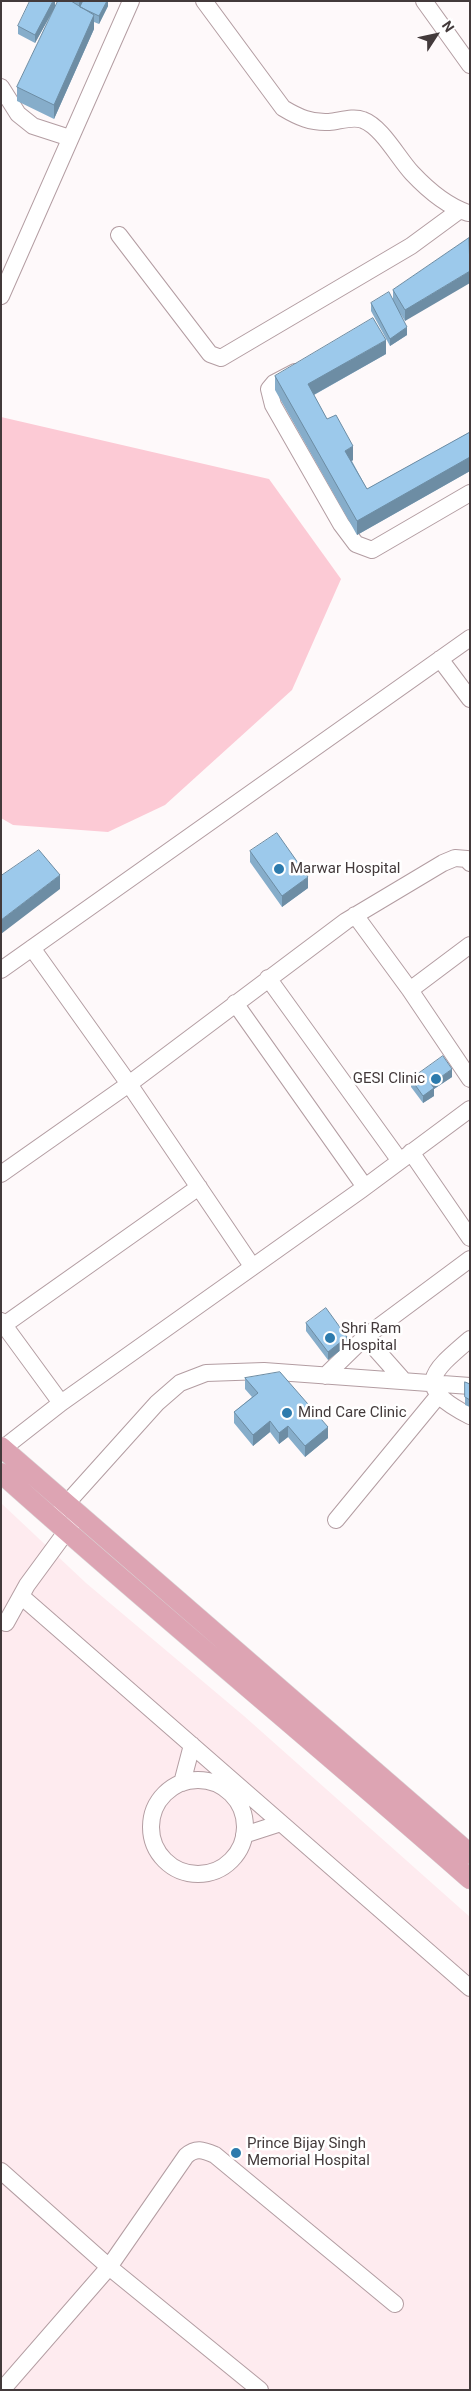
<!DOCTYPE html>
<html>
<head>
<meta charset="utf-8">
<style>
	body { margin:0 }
	#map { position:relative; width:471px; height:2391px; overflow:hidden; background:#fef9fa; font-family:Roboto,sans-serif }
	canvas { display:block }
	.frame { position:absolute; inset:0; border:2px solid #433a3b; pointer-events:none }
	.north { position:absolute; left:411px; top:10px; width:50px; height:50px; -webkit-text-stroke:4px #fff; paint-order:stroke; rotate:55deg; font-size:14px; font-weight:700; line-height:20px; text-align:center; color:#433a3b }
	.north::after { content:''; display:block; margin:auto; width:18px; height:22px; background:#433a3b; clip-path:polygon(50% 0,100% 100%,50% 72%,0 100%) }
</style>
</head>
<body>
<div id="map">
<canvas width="471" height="2391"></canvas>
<div class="frame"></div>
<div class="north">N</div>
</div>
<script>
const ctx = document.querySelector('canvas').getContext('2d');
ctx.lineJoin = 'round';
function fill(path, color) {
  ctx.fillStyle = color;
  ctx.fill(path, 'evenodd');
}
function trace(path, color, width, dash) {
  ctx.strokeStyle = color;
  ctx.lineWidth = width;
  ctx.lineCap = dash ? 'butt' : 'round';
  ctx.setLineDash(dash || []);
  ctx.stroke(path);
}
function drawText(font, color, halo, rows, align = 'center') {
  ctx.font = font + ' Roboto,sans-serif';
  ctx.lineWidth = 5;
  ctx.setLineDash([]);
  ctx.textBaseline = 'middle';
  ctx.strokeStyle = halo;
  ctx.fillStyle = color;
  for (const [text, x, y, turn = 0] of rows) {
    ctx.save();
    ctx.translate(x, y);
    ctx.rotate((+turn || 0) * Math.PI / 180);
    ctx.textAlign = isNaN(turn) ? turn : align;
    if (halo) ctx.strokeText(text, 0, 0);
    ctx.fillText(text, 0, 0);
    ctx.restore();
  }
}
const built = new Path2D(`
	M1,1503l85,80 158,133 226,201v473h-469z`);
const green = new Path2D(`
	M1,417l268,62 72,100 -49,111 -127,115 -57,27 -95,-7 -12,-7z`);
const minor = new Path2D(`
	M204,1l79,107c15,9 28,15 46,14 11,-1 24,-6 34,-2 19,7 35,38 49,53 15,16 35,33 56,40
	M424,1l46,64
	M1,87l17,27 15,12 37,12
	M119,235l91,119 11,4 190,-112 49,-36
	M1,296l130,-295
	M295,372l-21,11 -5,6 4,16 68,119 15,20 16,6 98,-57
	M440,659l30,40
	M355,915l55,75 60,89
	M32,948l97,136 123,182
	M1,970l469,-332
	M268,978l132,183
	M410,990l60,-45
	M235,1003l130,184
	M411,1152l59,86
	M1,1174l128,-90 217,-163 97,-58 12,-5 12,1 3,4
	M1,1321l60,82
	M4,1325l195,-138
	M365,1337l39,44
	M470,1339c-40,34 -57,48 0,77
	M325,1376l40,-39 105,-78
	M1,1450l60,-47 300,-213 109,-81
	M59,1512l98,-109 23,-20 26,-10 58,-2 206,15
	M336,1520l102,-124
	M21,1596l449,392
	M6,1623l21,-38 47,-64
	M151 1827a47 47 0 1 1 94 0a47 47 0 1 1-94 0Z
	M182,1783l10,-38
	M244,1835l37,-12
	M1,2171l108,96 151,123
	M2,2390l107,-123 77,-111c10,-9 17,-6 29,-1l180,149`);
const major = new Path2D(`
	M1,1447l469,407
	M1,1473c154,138 314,269 469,406`);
const wall = new Path2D(`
	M55,1v6l-20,36 -17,-9v-8z
	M58,1h50v5l-9,18 -5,-2v7l-40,90 -37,-18v-14z
	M469,238l-64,83 -5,-8 7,22 -17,11 -19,-35v-8l22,-3v-10z
	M386,354l-72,41 13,24 26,41 -1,1 15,28 103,-57v39l-113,64 -82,-145v-14z
	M250,851l58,37 -26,19 -32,-45z
	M452,1077l-18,12v7l-11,7 -12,-16v-8z
	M306,1323l41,22 -19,15 -22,-29z
	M245,1378l83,60 -23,19 -17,-20 -9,7 -9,-12 -17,14 -19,-23v-11l18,-15 -7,-8z
	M465,1382l5,2v23l-5,-2z`);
const shadedWall = new Path2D(`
	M53,1h2v6l-20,36v-8z
	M80,1h4l-5,10v-8z
	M107,1h1v5l-9,18v-8z
	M94,15v14l-40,90v-14z
	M470,271v12l-65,38v-11z
	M407,327v8l-17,11v-7z
	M386,340v14l-78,44v-14z
	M353,446v14l-8,5v-14z
	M470,457v14l-113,64v-14z
	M60,875v14l-59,45v-14z
	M308,877v11l-26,19v-11z
	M452,1069v8l-18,12v7l-11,7v-7l8,-12z
	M347,1337v8l-19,15v-8z
	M270,1421v11l-17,14v-11z
	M288,1426v11l-9,7v-11z
	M328,1427v11l-23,19v-11z`);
const building = new Path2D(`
	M30,1h23l-18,34 -17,-9z
	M58,1h13l23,14 -40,90 -37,-18z
	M83,1h24l-8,15 -19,-9z
	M469,238l1,33 -65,39 -12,-20z
	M389,292l18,35 -17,12 -19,-36z
	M373,318l13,22 -78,44 19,35 9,-4 17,31 -8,5 22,38 103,-57v25l-113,64 -82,-145z
	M277,833l31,44 -26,19 -32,-45z
	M39,850l21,25 -59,45v-44z
	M443,1056l9,13 -21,15 3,4 -11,8 -12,-17z
	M326,1308l21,29 -19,15 -22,-29z
	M280,1372l48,55 -23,19 -17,-20 -9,7 -9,-12 -17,14 -19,-23 24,-19 -13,-15z
	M465,1382l5,2v16l-5,-3z`);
const markers = [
	[279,869,6,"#2d7bad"],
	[436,1079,6,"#2d7bad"],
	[330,1338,6,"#2d7bad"],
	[287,1413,6,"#2d7bad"],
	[236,2153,6,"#2d7bad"]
];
const poiNames = [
	["Marwar Hospital",290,869],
	["GESI Clinic",425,1079,"right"],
	["Shri Ram",341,1329],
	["Hospital",341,1346],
	["Mind Care Clinic",298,1413],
	["Prince Bijay Singh",247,2144],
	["Memorial Hospital",247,2161]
];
fill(built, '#feebef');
fill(green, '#fccad5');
trace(minor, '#b39da2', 18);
trace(major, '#d9d8d8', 21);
trace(minor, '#fff', 16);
trace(major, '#dda4b3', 20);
fill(wall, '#86adca');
fill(shadedWall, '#6d8da4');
fill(building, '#9cc9eb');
trace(building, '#6d8da4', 1);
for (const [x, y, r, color] of markers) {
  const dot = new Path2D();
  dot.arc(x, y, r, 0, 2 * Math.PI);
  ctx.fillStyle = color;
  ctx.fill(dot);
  trace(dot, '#fff', 2);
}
drawText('15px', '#433a3b', '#fff', poiNames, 'left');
</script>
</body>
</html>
